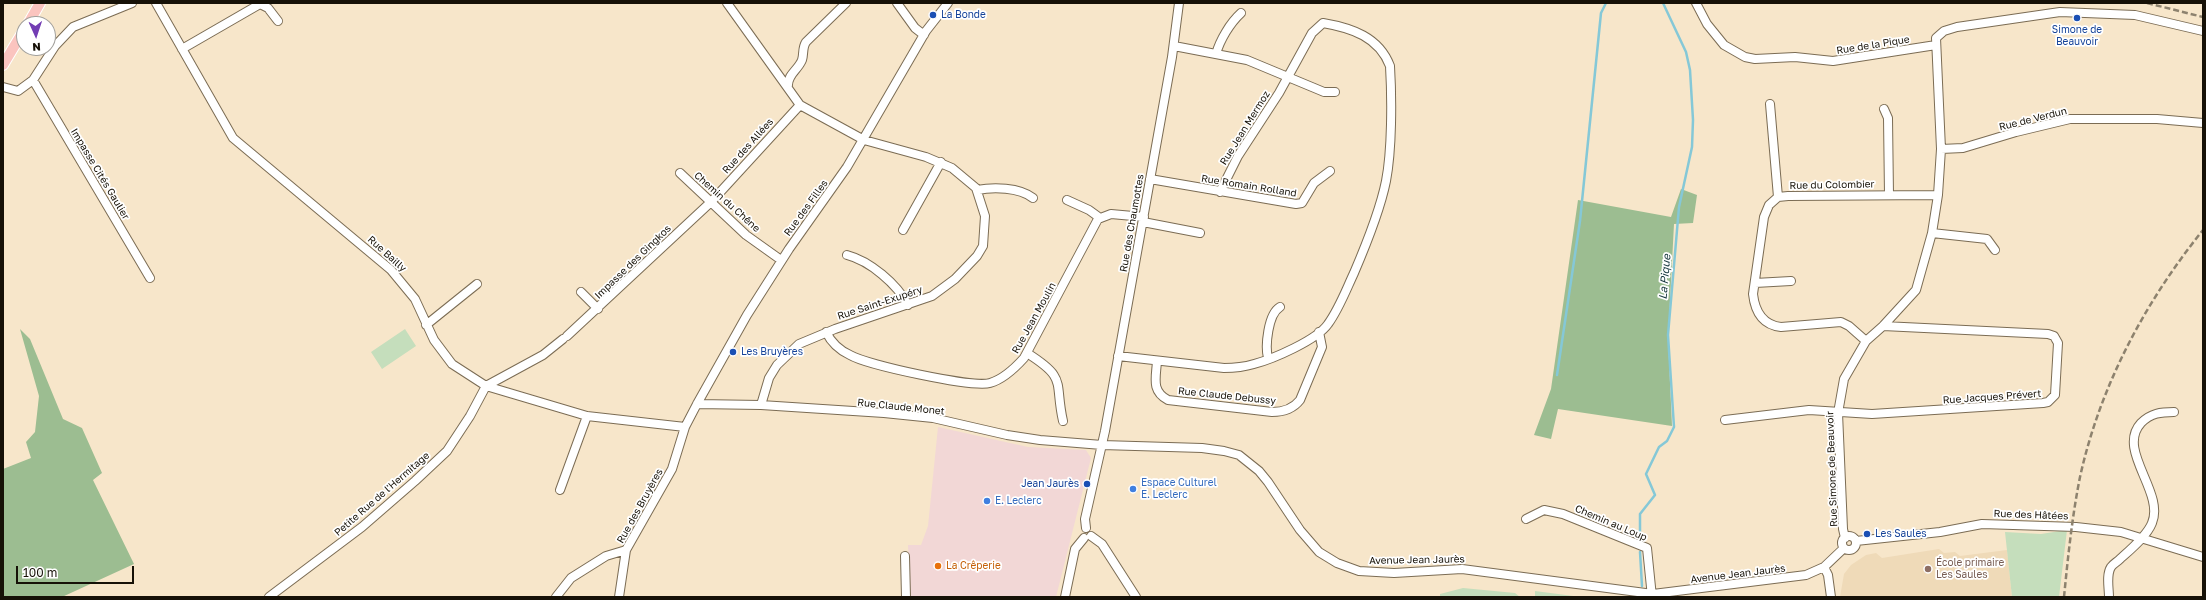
<!DOCTYPE html>
<html>
<head>
<meta charset="utf-8">
<style>
	body { margin:0 }
	#map { position:relative; width:2206px; height:600px; overflow:hidden; background:#f7e6ca; font-family:"Golos Text",sans-serif }
	canvas { display:block }
	.frame { position:absolute; inset:0; border:4px solid #161107; pointer-events:none }
	.north { position:absolute; left:16px; top:16px; width:40px; height:40px; box-sizing:border-box; background:#fff; border:1px solid #a2a09c; border-radius:50%; rotate:177deg; font-size:11px; font-weight:700; line-height:16px; text-align:center; color:#161107 }
	.north::after { content:''; display:block; margin:auto; width:14px; height:18px; background:#733db4; clip-path:polygon(50% 0,100% 100%,50% 72%,0 100%) }
	.scale { position:absolute; left:16px; top:566px; width:118px; height:18px; box-sizing:border-box; border:2px solid #161107; border-top:0; padding-left:5px; font-size:12px; line-height:14px; white-space:nowrap; color:#161107; -webkit-text-stroke:3px #fff; paint-order:stroke }
</style>
</head>
<body>
<div id="map">
<canvas width="2206" height="600"></canvas>
<div class="frame"></div>
<div class="north">N</div>
<div class="scale">100 m</div>
</div>
<script>
const ctx = document.querySelector('canvas').getContext('2d');
ctx.lineJoin = 'round';
function fill(path, color) {
  ctx.fillStyle = color;
  ctx.fill(path, 'evenodd');
}
function trace(path, color, width, dash) {
  ctx.strokeStyle = color;
  ctx.lineWidth = width;
  ctx.lineCap = dash ? 'butt' : 'round';
  ctx.setLineDash(dash || []);
  ctx.stroke(path);
}
function drawText(font, color, halo, rows, align = 'center') {
  ctx.font = font + ' "Golos Text",sans-serif';
  ctx.lineWidth = 3.5;
  ctx.setLineDash([]);
  ctx.textBaseline = 'middle';
  ctx.strokeStyle = halo;
  ctx.fillStyle = color;
  for (const [text, x, y, turn = 0] of rows) {
    ctx.save();
    ctx.translate(x, y);
    ctx.rotate((+turn || 0) * Math.PI / 180);
    ctx.textAlign = isNaN(turn) ? turn : align;
    if (halo) ctx.strokeText(text, 0, 0);
    ctx.fillText(text, 0, 0);
    ctx.restore();
  }
}
const commercial = new Path2D(`
	M938,427l90,20 58,3 5,8 -35,139h-146l-2,-52h13l7,-19z`);
const built = new Path2D(`
	M1939,549l5,4 11,-1 5,4 47,-6 5,47h-172l4,-23 7,-9 15,-10 10,-2 6,5z`);
const green = new Path2D(`
	M405,329l11,17 -34,23 -11,-17z
	M2067,530l-8,67h-47l-7,-65 36,2z
	M1463,588l52,5 5,4h-80v-3z
	M1535,591l46,6h-46z`);
const forest = new Path2D(`
	M1681,189l16,6 -4,28 -19,1 -6,115 4,87 -114,-17 -7,30 -17,-4 17,-46 27,-189 93,17z
	M20,329l10,10 33,80 19,9 20,45 -9,7 41,84 -72,33h-59v-128l28,-11 -5,-16 9,-10 4,-36z`);
const stream = new Path2D(`
	M1557,375l23,-154 21,-208 5,-10
	M1640,543v-29l15,-19 -9,-21 13,-27 8,-6 7,-14 -6,-92 11,-128 13,-60 1,-27 -3,-50 -4,-18 -23,-49
	M1640,552l2,34`);
const minor = new Path2D(`
	M156,3l77,135 158,132 24,29 19,41 18,24 34,22 101,30 98,11
	M727,3l73,102 64,35 62,17 26,11 24,20 9,28 -2,30 -6,10 -22,23 -23,17 -97,33 -36,15 -22,21 -8,13 -8,27
	M897,3l18,25 9,7
	M1696,3l11,21 17,21 21,12 10,2 40,-2 38,4 103,-16
	M1174,46l73,14 77,32h11
	M182,49l78,-45 8,4 10,13
	M1216,54c4,-14 14,-31 25,-41
	M33,80l117,198
	M788,85c0,-11 10,-15 14,-25 2,-6 0,-12 4,-18l40,-39
	M3,87l15,4 15,-11 22,-34 18,-19 59,-24
	M1770,104l8,93
	M1884,109l4,9 1,77
	M1941,149l22,-1 53,-16 54,-13h87l46,4
	M680,173l66,62 35,25
	M1150,179l146,25 6,-1 12,-20 16,-12
	M977,190c16,-3 42,-3 56,8
	M1067,200l22,10 11,8
	M1143,222l57,11
	M903,230l38,-68
	M1932,233l55,6 8,11
	M847,255c23,6 50,29 61,50
	M1755,283l36,-2
	M581,292l17,17
	M426,325l51,-41
	M826,332c5,10 13,18 24,23 17,10 123,33 140,28 14,-4 25,-15 34,-25l74,-139 13,-5 33,3
	M567,336l145,-135 88,-96
	M1866,341l-17,-15 -8,-4 -60,5c-18,-2 -26,-15 -28,-33l11,-77 5,-12 9,-8 10,-1 150,-1
	M1027,353c41,26 27,28 36,68
	M1118,356l106,12c10,0 20,-1 30,-4 19,-5 63,-24 74,-40 11,-15 18,-34 26,-51 12,-28 26,-62 32,-92 6,-31 6,-82 4,-115 -11,-29 -38,-38 -67,-43l-11,10 -33,60 -41,63 -18,36
	M1268,358c-3,-12 0,-44 12,-51
	M1157,361c-1,17 -6,30 11,39l104,12c11,0 21,-3 28,-12l22,-53 -3,-15
	M697,404l64,1 123,8 49,5 74,17 33,5 62,5 100,3 22,3 15,4 20,16 9,11 32,48 19,22 18,11 22,8 35,2 68,-4 191,25 153,-19 18,-8 20,-19
	M1725,420l84,-10 63,4 171,-11 5,-1 7,-7 3,-52 -4,-7 -6,-2 -165,-8
	M560,490l27,-74
	M1526,519l18,-9 19,4 84,34 5,49
	M1086,528l-1,-9 20,-88 67,-374 7,-54
	M1091,536l11,8 34,53
	M1842 543a7 7 0 1 1 14 0a7 7 0 1 1-14 0Z
	M1845,538l-2,-9 -5,-116 6,-34 22,-38 17,-15 33,-36 16,-57 6,-38 3,-46 -5,-111 8,-7 13,-4 103,-15 75,3 68,16
	M1856,541l84,-9 42,-8 94,3 45,5 82,25
	M905,556l1,41
	M1824,567l4,8 3,22
	M269,597l93,-70 53,-46 32,-30 23,-35 16,-30 57,-31 20,-16
	M556,597l15,-19 35,-22 20,-6
	M619,597l7,-47 46,-81 13,-42 12,-23 50,-89 42,-66 58,-82 79,-136 22,-28
	M1065,597l10,-48 9,-11
	M2109,597c0,-9 -3,-22 2,-30 2,-3 6,-5 9,-8 10,-9 27,-23 32,-36 13,-31 -36,-73 -11,-100 10,-10 20,-11 33,-11`);
const major = new Path2D(`
	M28,24l12,-21
	M3,65l21,-35`);
const rail = new Path2D(`
	M2147,3l56,14
	M2064,597c4,-40 8,-80 16,-120 20,-91 65,-175 123,-247`);
const markers = [
	[933,15,4,"#1a4fb4"],
	[2077,18,4,"#1a4fb4"],
	[733,352,4,"#1a4fb4"],
	[1087,484,4,"#1a4fb4"],
	[1133,489,4,"#3f7fe0"],
	[987,501,4,"#3f7fe0"],
	[1867,534,4,"#1a4fb4"],
	[938,566,4,"#e8710a"],
	[1928,569,4,"#8d6e63"]
];
const transitNames = [
	["La Bonde",941,15],
	["Simone de",2077,30,"center"],
	["Beauvoir",2077,42,"center"],
	["Les Bruyères",741,352],
	["Jean Jaurès",1079,484,"right"],
	["Les Saules",1875,534]
];
const streetNames = [
	["Rue de la Pique",1873,45,-9],
	["Rue de Verdun",2033,119,-14],
	["Rue Jean Mermoz",1245,128,-58],
	["Rue des Allées",748,146,-48],
	["Impasse Cités Gaulier",100,174,59],
	["Rue du Colombier",1832,185,-1],
	["Rue Romain Rolland",1249,186,9],
	["Chemin du Chêne",727,202,42],
	["Rue des Filles",806,208,-54],
	["Rue des Chaumottes",1132,223,-80],
	["Rue Bailly",387,254,42],
	["Impasse des Gingkos",633,262,-44],
	["Rue Saint-Exupéry",880,303,-18],
	["Rue Jean Moulin",1034,318,-61],
	["Rue Claude Debussy",1227,396,6],
	["Rue Jacques Prévert",1992,397,-4],
	["Rue Claude Monet",901,407,6],
	["Rue Simone de Beauvoir",1832,469,-92],
	["Petite Rue de l'Hermitage",382,494,-41],
	["Rue des Bruyères",640,506,-61],
	["Rue des Hâtées",2031,515,2],
	["Chemin au Loup",1611,523,23],
	["Avenue Jean Jaurès",1417,560,-1],
	["Avenue Jean Jaurès",1738,574,-7]
];
const shopNames = [
	["Espace Culturel",1141,483],
	["E. Leclerc",1141,495],
	["E. Leclerc",995,501]
];
const educationNames = [
	["École primaire",1936,563],
	["Les Saules",1936,575]
];
const foodNames = [
	["La Crêperie",946,566]
];
const waterNames = [
	["La Pique",1665,277,-85]
];
fill(commercial, '#f2d7d6');
fill(built, '#efdab8');
fill(green, '#c5debc');
fill(forest, '#9cbd91');
trace(stream, '#85c8d7', 2.5);
trace(minor, '#7b6c54', 10);
trace(major, '#fff', 12);
trace(minor, '#fff', 8);
trace(major, '#fbc4bf', 10);
trace(rail, '#8d826e', 2.5, [6, 3]);
for (const [x, y, r, color] of markers) {
  const dot = new Path2D();
  dot.arc(x, y, r, 0, 2 * Math.PI);
  ctx.fillStyle = color;
  ctx.fill(dot);
  trace(dot, '#fff', 1.5);
}
drawText('10px', '#164399', '#fff', transitNames, 'left');
drawText('10px', '#161107', '#fff', streetNames);
drawText('10px', '#366cbe', '#fff', shopNames, 'left');
drawText('10px', '#785e54', '#fff', educationNames, 'left');
drawText('10px', '#c56008', '#fff', foodNames, 'left');
drawText('italic 11px', '#15363d', '#fff', waterNames);
</script>
</body>
</html>
